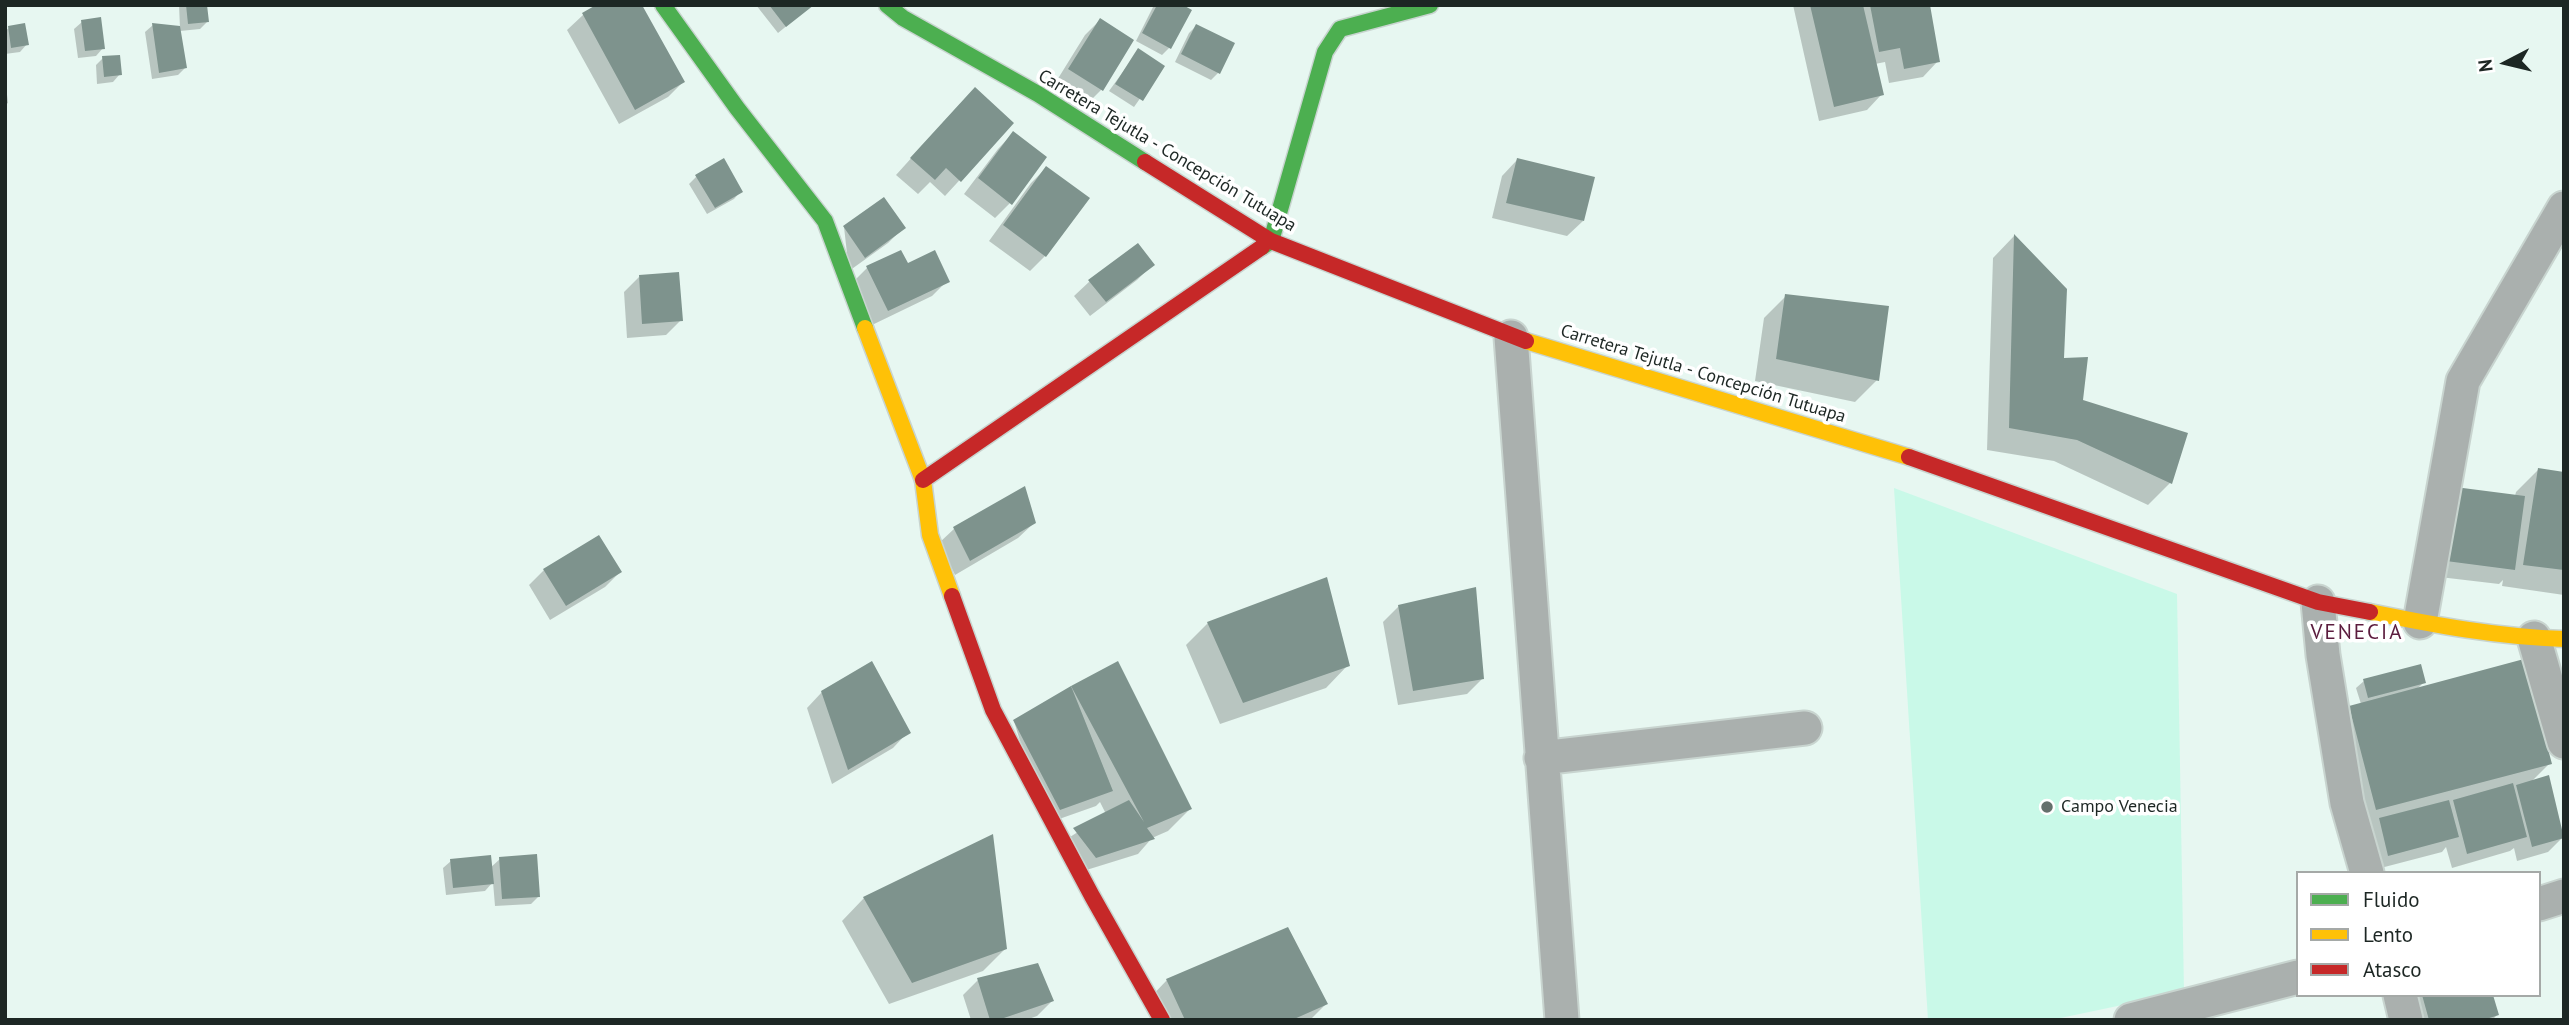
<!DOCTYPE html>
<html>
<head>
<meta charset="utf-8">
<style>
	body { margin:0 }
	#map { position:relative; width:2569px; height:1025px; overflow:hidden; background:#e7f7f1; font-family:"PT Sans",sans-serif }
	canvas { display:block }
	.frame { position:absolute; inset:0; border:7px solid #1d2724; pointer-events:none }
	.legend { position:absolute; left:2296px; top:871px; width:245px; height:126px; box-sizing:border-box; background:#fff; border:2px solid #a5a9a7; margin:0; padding:9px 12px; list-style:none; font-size:21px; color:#1d2724 }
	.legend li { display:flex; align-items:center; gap:14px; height:35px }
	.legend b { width:35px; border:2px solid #a5a9a7 }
	.north { position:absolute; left:2471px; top:28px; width:70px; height:70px; -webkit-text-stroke:5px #fff; paint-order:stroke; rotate:263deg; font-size:19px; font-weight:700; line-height:28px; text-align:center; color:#1d2724 }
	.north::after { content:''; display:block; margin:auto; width:24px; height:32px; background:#1d2724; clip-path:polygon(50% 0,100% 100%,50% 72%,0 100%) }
</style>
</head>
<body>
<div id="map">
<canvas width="2569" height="1025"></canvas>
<div class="frame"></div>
<ul class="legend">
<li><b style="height:9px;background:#4caf50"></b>Fluido</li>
<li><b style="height:9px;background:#ffc107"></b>Lento</li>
<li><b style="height:9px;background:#c62828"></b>Atasco</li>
</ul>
<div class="north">N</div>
</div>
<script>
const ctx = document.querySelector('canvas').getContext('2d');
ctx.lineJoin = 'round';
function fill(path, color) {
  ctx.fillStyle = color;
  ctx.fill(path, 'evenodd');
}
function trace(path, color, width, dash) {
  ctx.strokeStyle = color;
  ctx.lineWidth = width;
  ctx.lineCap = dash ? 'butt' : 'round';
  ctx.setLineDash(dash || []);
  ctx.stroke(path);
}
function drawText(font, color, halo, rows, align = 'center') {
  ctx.font = font + ' "PT Sans",sans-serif';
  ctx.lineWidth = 7;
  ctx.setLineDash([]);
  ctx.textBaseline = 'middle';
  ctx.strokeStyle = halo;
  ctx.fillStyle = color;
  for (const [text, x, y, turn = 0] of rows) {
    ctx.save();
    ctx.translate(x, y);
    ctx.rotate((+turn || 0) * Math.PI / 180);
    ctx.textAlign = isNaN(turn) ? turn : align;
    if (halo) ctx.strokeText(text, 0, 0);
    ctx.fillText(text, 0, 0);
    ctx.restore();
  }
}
const green = new Path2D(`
	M1894,488l283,106 7,398 -133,28h-123z`);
const shadow = new Path2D(`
	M179,5h26l2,17 -7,7 -20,2 5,37 -7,7 -26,4 -7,-47 8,-7 27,3z
	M600,5l83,77 -15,15 -49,27 -52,-94 16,-15z
	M756,5h55v1l-33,27z
	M1154,5h25l-10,43 -7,7 -26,-14z
	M1793,5h135l10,56 -15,16 -34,6 -4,-21 -10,2 7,30 -15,16 -48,11z
	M1100,20l1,70 -15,15 -32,-20 31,-50z
	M82,22l21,26 -7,8 -18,2 -4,-29z
	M1196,26l22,47 -7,7 -36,-18 14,-29z
	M9,28l18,16 -7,8 -15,2v-23z
	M1138,51l25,15 -29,41 -25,-16z
	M103,58l17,16 -7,8 -16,2 -1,-19z
	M5,78l3,25 -3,2z
	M960,104l52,19 -67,73 -15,-14 -12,12 -22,-19z
	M1013,133l-3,70 -15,15 -31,-24 34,-45z
	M1517,160l66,61 -16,15 -75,-18 10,-42z
	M1046,168l-1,88 -15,15 -41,-30 42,-58z
	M696,177l45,14 -7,8 -27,15 -18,-30z
	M844,227l59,1 -15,15 -39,28z
	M2014,236l48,124 20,41 104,33 -16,49 -22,22 -94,-44 -67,-11 6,-192z
	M907,265l40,16 -15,15 -60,29 -20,-42 15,-15z
	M1152,265l-15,15 -47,36 -16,-20 16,-15z
	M639,277l42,43 -15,15 -39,3 -3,-46z
	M1786,296l91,84 -22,22 -100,-21 9,-63z
	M2538,470l26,4v121l-62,-9 1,-6 -4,4 -68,-8 84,-80 1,-4z
	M1034,523l-16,15 -63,37 -16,-32 16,-15z
	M544,570l76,2 -15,15 -55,33 -21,-35z
	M1399,606l83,73 -15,15 -69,11 -15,-83z
	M1208,623l140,42 -22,23 -106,36 -34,-79z
	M1117,663l73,146 -22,22 -16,7 -14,16 -58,18 -21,-28 47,-30 -6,-12 -4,4 -51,18 -31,-103z
	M2364,681l60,1 -7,7 133,74 -19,19 32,55 -15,15 -31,9 -3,-13 -4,3 -58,17 -6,-21 -4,5 -69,18 -9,-35 8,-8 -18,5 -26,-103 22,-22 11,-3 -5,-16z
	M822,692l86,40 -15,16 -61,36 -25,-76z
	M500,859l38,38 -7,7 -36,2 -2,-24 -8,9 -39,4 -3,-27 8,-7 39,7z
	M864,898l141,51 -22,22 -94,33 -47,-83z
	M978,980l74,21 -15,15 -11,4h-55l-8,-25z
	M1167,980l159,24 -16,16h-157l-8,-17z
	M2402,995h89l6,20 -5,5h-83z`);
const building = new Path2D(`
	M186,5h21l2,17 -21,2z
	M596,5h46l43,77 -50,28 -53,-97z
	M769,5h45l-28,22z
	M1157,5h26l9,5 -21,39 -29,-16z
	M1810,5h53l21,90 -50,12z
	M1870,5h60l10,57 -36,7 -4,-21 -21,4z
	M101,17l4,32 -20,2 -4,-31z
	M1100,18l34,22 -31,51 -35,-22z
	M25,23l4,22 -18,3 -3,-22z
	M152,23l28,3 7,42 -28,5z
	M1196,24l39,19 -15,31 -39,-20z
	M1138,48l27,18 -22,35 -28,-17z
	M120,55l2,20 -18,2 -2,-21z
	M975,87l39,36 -53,59 -15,-14 -11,12 -25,-22z
	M1013,131l34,26 -35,48 -34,-27z
	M724,158l19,34 -28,16 -20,-33z
	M1517,158l78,19 -11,44 -78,-18z
	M1046,166l44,32 -44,59 -43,-32z
	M884,197l22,31 -41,30 -22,-32z
	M2014,234l53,55 -3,69 24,-1 -5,43 105,33 -16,51 -95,-44 -68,-12z
	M1138,243l17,22 -49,37 -18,-22z
	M901,250l7,13 27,-13 15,32 -62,29 -22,-45z
	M679,272l4,49 -41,3 -3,-49z
	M1785,294l104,12 -10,75 -103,-22z
	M2538,468l26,4v98l-41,-5z
	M1025,486l11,37 -66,38 -17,-34z
	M2455,487l70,9 -10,74 -69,-9z
	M599,535l23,37 -56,34 -23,-37z
	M1327,577l23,89 -107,37 -36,-81z
	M1476,587l8,92 -71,12 -15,-86z
	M2524,659l28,105 -176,46 -27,-104z
	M872,661l39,72 -63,37 -27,-79z
	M1118,661l74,148 -45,19 8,11 -59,19 -23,-30 56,-28 15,22 -73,-136z
	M2421,664l5,19 -58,15 -5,-19z
	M1071,686l42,105 -53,19 -47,-90z
	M2549,775l15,63 -32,9 -16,-62z
	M2513,783l14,54 -60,17 -14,-54z
	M2449,800l10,37 -71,19 -9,-38z
	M993,834l14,115 -95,34 -49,-86z
	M537,854l3,43 -38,2 -3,-42z
	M491,855l3,29 -41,4 -3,-29z
	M1288,927l40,77 -36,16h-107l-19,-41z
	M1038,963l16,38 -56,19h-8l-13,-42z
	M2422,995h71l6,20 -16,5h-54z`);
const street = new Path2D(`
	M1511,337l51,683
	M2318,602l5,53 24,148 20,70
	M2420,622l43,-241 101,-173
	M2534,638l30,104
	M1541,758l264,-30
	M2539,904l25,-8
	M2400,995l6,25
	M2131,1020l167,-43`);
const fast = new Path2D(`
	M663,5l74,103 88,113 40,107
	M887,5l16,13 135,76 107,68
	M1262,247l9,-6 54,-189 15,-23 90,-24`);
const slow = new Path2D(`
	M865,328l58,152 7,55 22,61
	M1526,341l383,116
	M2370,612c64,13 129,25 194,27`);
const jam = new Path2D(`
	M1145,162l126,79 255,100
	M1909,457l409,145 52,10
	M923,480l339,-233
	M952,596l41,114 99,186 70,124`);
const markers = [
	[2047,807,7,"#64706c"]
];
const streetNames = [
	["Carretera Tejutla - Concepción Tutuapa",1167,151,31],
	["Carretera Tejutla - Concepción Tutuapa",1703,374,17]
];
const poiNames = [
	["Campo Venecia",2061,807]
];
const quarterNames = [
	["VENECIA",2357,633]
];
fill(green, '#c9f9e8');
fill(shadow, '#0003');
fill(building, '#7e938d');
trace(street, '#c8d4cf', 37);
trace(fast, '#c8d4cf', 19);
trace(slow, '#c8d4cf', 19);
trace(jam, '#c8d4cf', 19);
trace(street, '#aab0ae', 33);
trace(fast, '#4caf50', 16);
trace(slow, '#ffc107', 16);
trace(jam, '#c62828', 16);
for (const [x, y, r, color] of markers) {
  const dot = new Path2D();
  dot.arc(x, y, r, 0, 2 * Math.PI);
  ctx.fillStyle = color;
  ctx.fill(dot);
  trace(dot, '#fff', 2.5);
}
drawText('18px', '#1d2724', '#fff', streetNames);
drawText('18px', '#1d2724', '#fff', poiNames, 'left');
ctx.letterSpacing = '2px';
drawText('21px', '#5b1c3e', '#fff', quarterNames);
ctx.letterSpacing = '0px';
</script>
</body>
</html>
